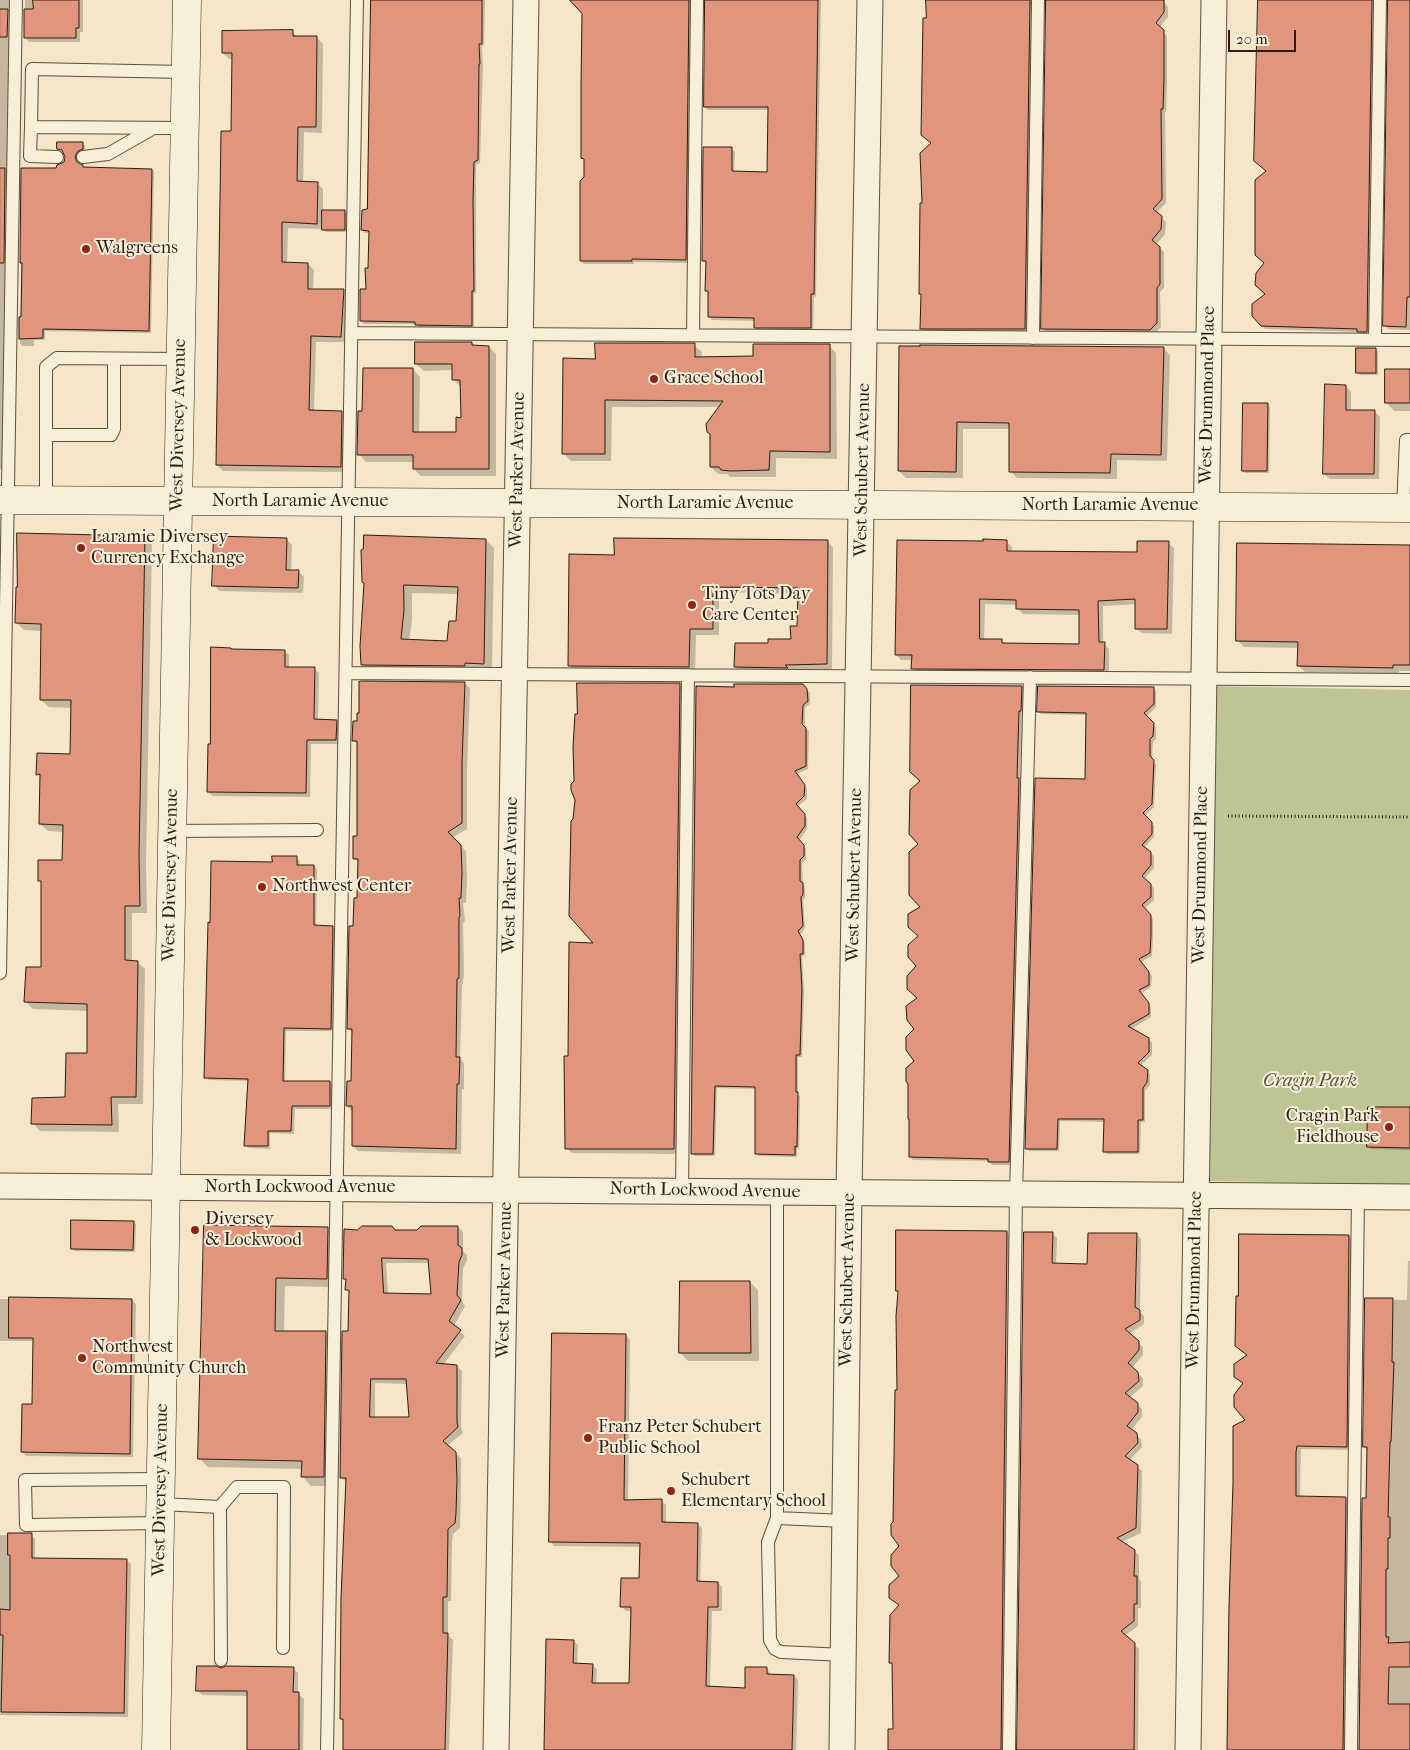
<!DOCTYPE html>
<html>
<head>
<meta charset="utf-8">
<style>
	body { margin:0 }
	#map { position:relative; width:1410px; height:1750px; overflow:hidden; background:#f4e6c7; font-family:"IM FELL French Canon",serif }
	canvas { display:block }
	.scale { position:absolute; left:1228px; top:30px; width:68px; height:22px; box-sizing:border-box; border:2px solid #2c1c11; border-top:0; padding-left:6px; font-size:15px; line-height:18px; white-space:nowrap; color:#2c1c11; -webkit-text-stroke:4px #f8efdb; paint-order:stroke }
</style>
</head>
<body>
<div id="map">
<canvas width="1410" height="1750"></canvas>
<div class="scale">20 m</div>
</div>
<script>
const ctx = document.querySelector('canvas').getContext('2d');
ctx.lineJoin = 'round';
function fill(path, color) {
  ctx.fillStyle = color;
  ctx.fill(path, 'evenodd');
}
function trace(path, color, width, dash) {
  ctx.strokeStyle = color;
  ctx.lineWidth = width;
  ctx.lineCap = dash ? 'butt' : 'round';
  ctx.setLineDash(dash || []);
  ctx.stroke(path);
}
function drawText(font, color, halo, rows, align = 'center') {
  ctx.font = font + ' "IM FELL French Canon",serif';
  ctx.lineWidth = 4;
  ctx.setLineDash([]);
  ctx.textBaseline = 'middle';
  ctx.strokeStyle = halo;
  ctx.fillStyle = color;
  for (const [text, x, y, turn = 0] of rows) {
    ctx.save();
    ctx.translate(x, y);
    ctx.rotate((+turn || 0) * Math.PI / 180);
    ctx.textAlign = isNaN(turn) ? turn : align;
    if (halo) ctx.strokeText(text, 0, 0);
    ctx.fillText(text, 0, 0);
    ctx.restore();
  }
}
const green = new Path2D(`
	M1217,686l193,4v495l-202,-4z`);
const shadow = new Path2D(`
	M0,0h15l-12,427h-1v42h-2z
	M25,0h58v32h-3v10h-51l-4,-5z
	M373,0h112l-1,46h-2l1,21 -3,96 -4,2v128l-2,1v34h-55l-3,-4h-52l-3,-3 8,-51 1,-37h-5l-3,-3 6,-20 2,-172h1z
	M577,0h117l-6,263 -54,-1v2h-50l-3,-3 5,-84 -2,-163z
	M706,0h115l-5,297 -2,-1 -1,35 -55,-1 -3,-3v-6l-43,-1 -3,-4v-23l-2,-3 -1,-27 -3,-3 28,-111 4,3 -1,21h35v-63h-61l-3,-3z
	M927,0h108l-6,333 -103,-1 -5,-4 2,-32 -3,-2 3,-90 9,-61z
	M1047,0h118v4l3,3v10l-9,11 8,8v48l-1,28h-1l1,91 -10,10 10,9 -1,12 -9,11 8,7v36l-4,4 1,35 -7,7 -107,-1 -4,-4z
	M1259,0h118l-7,334h-9l-2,-2 -94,-3 -12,-13 13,-22 1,-123z
	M1389,0h21v330l-22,-1 -3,-3z
	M293,32l5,6h19l6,6 -1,89 -18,-1 -1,51h14l6,6v22h22l2,2v19h-21l-3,-3 -35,-1 -1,36h21l6,6 -1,20 30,1 6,5 -2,46h-31l-2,70h27l6,6 -1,54 -123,-1 -6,-6 15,-333 1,-73h-4l-6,-6z
	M82,143l3,3v5l-5,2 -3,8 1,3 7,5 66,1 3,2 -3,161 -106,-2v9h-11v6h-12l-2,-2 3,-175 35,1 7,-7 1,-6 -2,-5 -6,-4z
	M471,343l4,4h14l7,7v122h-75l-7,-7v-7h-48l-7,-8 5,-42 49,-43 7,8 -1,56h39l4,-14 -2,-33 -7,-7v-9l-29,1 -8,-7z
	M694,345l8,7 -1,6h53l75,-12 7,7 1,106 -61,-1v19h-46l-3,-3h-9l-7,-7v-32l-3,-3 12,-25h-108l-1,54h-40l-8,-8 33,-93z
	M921,346l242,2 7,7 -3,106 -50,-1v19l-100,-1 -7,-7 1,-42h-48v49h-57l-7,-7z
	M1376,349l2,3v23h-18l-3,-3z
	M1410,370v41h-16l-8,-9z
	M1346,386l5,6v19h23l6,6 -1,62h-49l-6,-5z
	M1267,404l3,3 -1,66h-24l-2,-3z
	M17,535l128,2 7,8 -6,318 1,50h-15v48l5,1 8,7 -2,135h-25l1,28 -79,-1 -7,-8 34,-24 21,-44 1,-44 -56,-2 -7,-7 16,-34v-85l-3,-3 24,-19 1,-29 -16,-1 -8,-7 1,-46 -3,-4 33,-19 1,-47 -23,-1 -8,-7 1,-69 -18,-1 -7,-7z
	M0,536l5,5 -5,72z
	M286,539l6,6 -1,27h8l5,5 -1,16 -84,-2 -5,-6z
	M486,540l8,8 -2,124 -121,1 -9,-9 3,-80zM412,593l47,1 -2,28 -9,20 -39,-1 3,-21z
	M827,541l6,6 -1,123 -91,3 -6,-6 34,-23 23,-4 6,-12 1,-34 -80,-2v43h-23l-1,38 -120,-2 -6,-6 47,-109z
	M1006,541l6,6 -1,5 127,1 30,-10 6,5 -2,86 -30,-1 -6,-5 1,-24 -34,2v37l6,6v26l-191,-2 -5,-5v-8h-12l-5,-6zM985,604l32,1v3l6,6 57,1v31l-75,-2 -4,-3h-17z
	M1410,602v69h-11v3l-94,-2 -6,-6v-18l-55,-1 -7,-7z
	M232,651h52l5,4v13h25l5,5 -1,47 18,1 5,5 -1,18h-29l-1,53 -97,-1 -5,-4 4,-46z
	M464,683l6,5 -3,81v60l-15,9 14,13 1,28 -1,24h-3l2,18 -2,2 1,49 -1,11 -1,2 -2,74 4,4v26h-2l-1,65 -103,-3 -5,-5v-34l-6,-6 5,-24 1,-49 -4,-4 5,-101 4,-29 1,-36 -5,-5 4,-21v-92l-4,-5 4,-18z
	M679,685l6,5 -6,464 -107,-1 -6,-5 3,-91 27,-113z
	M802,685l8,8v11l-5,4v19l4,4 -1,38 -12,5 11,15v10l-10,8 10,11v11l-8,12 7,8v10l-4,4 1,21 2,3v11l-2,2 2,28 -5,7 5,8v13h-3l2,36 -2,65h-4v38l2,1 -1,53 -2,-1v9l-38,-1 -3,-2v-65l-39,-1 -2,68h-20l-3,-2 43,-466z
	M1021,687l3,3 -1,24h-1l-2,66 2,2 -11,383h-19l-3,-4 -76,-1 -3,-3 6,-128 3,-31 -1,-32 4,-59 -2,-63z
	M1154,688l2,3v16l-10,10 10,10v12l-3,3 -1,18 4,5 -2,42 -9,9 9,10v11l-10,11 10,8v12l-10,11 10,9v12l-10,9 9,10v19l-1,18 -11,6 11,14 -1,11 -10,6 10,14v10l-20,12 21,13v13l-12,11 10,8v11l-5,6v31h-4l-1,32h-33l-3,-3 1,-29 -45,-1 -1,30h-30l-2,-3 59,-367 1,-66 -46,-1 -3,-3z
	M296,858l4,3 -1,5h15l3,3 -1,57 16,1 4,3 -2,101h-48l-1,52 45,-1 3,3v24h-38l-1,25 -24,-1v16l-21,-1 -3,-3 3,-64 -40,-1 -4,-3 6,-153 62,-60z
	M1410,1109v41l-39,-1 -3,-2z
	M133,1222l3,2 -1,28 -60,-1 -3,-2z
	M206,1226l121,2 9,9 -1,50 -50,-1 -1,46h42l8,9 -2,145h-21l-8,-9v-8l-95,-2 -9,-9z
	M458,1227l5,5v19l4,4v6l-4,7 -1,33 3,5 -11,20 11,10 -22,29 14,1 5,5 -1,57 2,5 -16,13 14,12v27l-1,43 -7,6 -1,9 -1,58h-3v34l5,5 -4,110h-105v-29l-3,-2 5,-237 -5,-5 9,-145v-39l-3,-4v-8l-3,-2 51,-48h22zM386,1263h43l3,32 -44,-1zM375,1383l33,1 2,35h-35z
	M1007,1232l5,5 -7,513h-116l5,-20 -1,-65 -2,-3 9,-57v-59l-6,-23 5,-230 -2,-2z
	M1052,1234l5,4 -1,27h33l48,-30 4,4 -1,73 4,4v8l-15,10 14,13v8l-11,13 11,10v8l-14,12 13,11v8l-11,13 10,9 1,8 -12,13 12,11 -1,62 -19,9 17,13v24l2,3v26h-3v18l-14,10 15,13 -1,101h-120z
	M1349,1236l4,4 -3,210 -49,-1 -1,49 46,1 4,4 -3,247h-119l19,-330 -3,-36 -9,-7 13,-22z
	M1408,1261h2v489h-50l8,-299 -4,-4 2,-148 41,1z
	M750,1282l8,8 1,71h-71l-8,-8z
	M0,1299l132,1 4,4 -3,153 -107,-1 -4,-4 11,-47 1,-64h-34z
	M626,1335l4,5 -2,161 33,-1 5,5v18l31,1 5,4 -2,55h18l4,4v24h-10l-2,77 36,1 20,-21 4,5v2l24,1 4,4 -2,70h-250l27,-109 5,4 -1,20h15l5,4 -1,15 35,1 1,-74h-6l-5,-5 20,-26v-33l-87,-1 -4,-5z
	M0,1535h31l4,4v21l92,1 4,3 -3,153 -128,-2z
	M293,1668l5,5v21l6,5 -1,51h-55v-54l-46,-1 -5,-5 24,-21z`);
const building = new Path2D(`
	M33,0h46v28h-3v10h-52v-29h9z
	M371,0h111v44h-3l1,20h-1l-1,96 -4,2 -1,38 1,91h-2v35l-57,-1v-3l-55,-1v-32h6l-1,-21h3l1,-37 -8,-1 1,-20 5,-1z
	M570,0h119l-3,260 -54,-1v2h-52v-80l4,-4v-18l-3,-1v-74l1,-70z
	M705,0h113l-4,294h-3v34h-57v-10l-46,-1v-26h-3l1,-30h-4l1,-114h29v24l35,1 1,-65h-64z
	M926,0h104l-5,329h-105l1,-35h-2l1,-91h2l-2,-50 11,-10 -10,-8 2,-117h3z
	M1046,0h118v12l-8,11 8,7v49l-1,30h-2l1,90 -9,10 9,7 -1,13 -9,11 8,7v37l-3,4v35l-7,7 -109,-1z
	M1258,0h114l-5,332h-10v-3l-96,-3 -9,-10v-12l13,-10 -10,-9 1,-12 8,-10 -9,-8v-75l11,-9 -12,-10z
	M1388,0h22v297h-3l-1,30 -23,-1z
	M0,9h8l-1,28h-7z
	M293,30v6h24l-1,91h-18l-1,54 21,1 -1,42 -35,-2v40l26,1v26h36l-3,48 -30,-1 -2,74 33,1 -1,56 -125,-2 5,-334h10l1,-78h-10v-22z
	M57,142h26v7l-5,2 -3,6 2,5 6,3v2l69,2 -3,162 -106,-2v9l-24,1v-22h2l1,-54h-2l1,-95h35l1,-3 7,-3 1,-5 -3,-7 -5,-1z
	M0,168h5l-1,95h-4z
	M322,210h23v20h-23z
	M415,342h57v3l17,1v123h-76v-14h-56l1,-44h4l1,-43h50v64h43v-15l5,1 -1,-38h-8v-16h-37z
	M595,343h100v14l58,-1v-12h77v108l-60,-1 -1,19 -38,1 -10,-1 -2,-3h-9v-33l-3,-2 -1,-8 17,-23 -118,-1v54h-43l1,-96 32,1z
	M920,345l244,2 -3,108 -50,-1 -1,19 -101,-1v-49l-52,-1 -1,50 -58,-1 1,-125h21z
	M1356,348h20v25h-20z
	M1385,369h25v34h-25z
	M1325,384l21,1v25h29l-1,64h-51z
	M1243,403h25l-1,68h-25z
	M17,533l128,3 -6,319 1,51h-15v54l13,1 -2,136h-25l1,28 -81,-1 1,-26 33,-1 1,-44h21v-49l-63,-2 2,-35h15v-86h-3v-21h24l1,-35 -24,-1 1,-50 -4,1 1,-22 33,1 1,-54h-31l1,-76 -26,-1 1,-36h1z
	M364,535l122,4 -2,125 -19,-1v3l-104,-1 -1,-19 4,-63 -2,-1 -1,-32 2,-1zM404,585l54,2 -2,34h-7l-2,20 -46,-2 3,-29z
	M214,536l73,2 -1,32h13l-1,18 -86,-2z
	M614,538l214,2 -1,124 -42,1 3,3 -54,-1 1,-24h33v-4h23l-1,-13h7l1,-38 -85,-1v42h-23l-1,38 -121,-1 1,-112 45,1z
	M983,539l24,1v11l130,1v-11h32l-2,88h-32v-30l-37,2 1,41h6l-1,28 -193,-1 1,-14h-17l2,-115 86,1zM980,599l36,1v9l63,1v34l-77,-1v-4h-22z
	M1237,543l173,2v120h-17v3l-96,-2 1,-24 -62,-1z
	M211,647l20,1v1l54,1v17h30l-1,52 23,1 -1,20h-29l-1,53 -99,-1 1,-48h2z
	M362,681l103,1 -3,81v60l-14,9 13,13 1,28 -1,25h-2l1,18 -1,1v61l-2,1 -1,78h4l-1,27h-2l-1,65 -104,-3v-40h-6l1,-25h4l1,-52h-5l2,-103h4l1,-28h3l1,-39h-5v-23h4v-95h-5l1,-20h4v-8h2v-31z
	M577,683h103l-6,466h-109l-1,-93h4l1,-114 24,1 -24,-27 2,-95 2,-2 2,-19 -4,-10v-6l3,-3 -1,-34 2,-33h2z
	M734,684h69l4,5 1,12 -5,4 -1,19 4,4v38l-11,5 10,14 -1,11 -8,8 9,10v12l-8,11 7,8v11l-4,4v21l3,2v12l-2,2 2,29 -5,5 5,9v14h-3l2,35 -2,66h-4v37h2l-1,55 -2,-1v9l-40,-1v-67l-40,-1 -2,68h-22l5,-468 38,1z
	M911,685l111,1 -1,25h-2l-2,67h2l-10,384h-21v-3l-79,-2v-38h-1v-35l-2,-3v-13l8,-7 -8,-11v-13l8,-8 -7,-9 -1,-14 11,-8 -10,-9v-13l9,-10 -8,-9v-12l10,-9 -10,-9v-13l12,-7 -11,-12v-43l9,-8 -9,-10 1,-44 10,-9 -10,-9z
	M1038,686l116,1v17l-10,9 10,10 -1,13 -3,3v17l4,4 -2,44 -9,9 9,9v12l-10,11 9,7v13l-9,11 9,8v13l-9,8 9,10v19l-1,19 -11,6 10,13v13l-10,5 10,13v11l-21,12 21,12v14l-11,11 10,7 -1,12 -4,6v32h-5v32h-35l1,-33h-46l-1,30h-32l10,-371 50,1 1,-66 -49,-1z
	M272,856h25v9h17v60l19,1 -2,103 -47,-1 -1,53h47v25h-38l-1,25h-23v15h-24l4,-67 -44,-1 4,-156 2,1 1,-62 61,1z
	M1368,1107h42v41l-43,-1z
	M71,1220l63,1 -1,29 -62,-1z
	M204,1225l124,2 -1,52 -51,-1 -1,53h51l-2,146h-23l1,-16 -104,-2z
	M362,1226h30l3,4h22l4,-4h37v19l4,3v7l-3,7 -2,33 4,5 -12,21 12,9 -25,33 21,2v57l1,5 -15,14 13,11 1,27 -1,34 -1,10 -7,6 -1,68h-4v36h5l-3,117h-102v-31h-3l1,-121 5,-120h-6l2,-147h6l1,-41h-4l1,-11h-3l1,-50 13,1zM382,1258l46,1 3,35 -47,-1zM371,1379h35l3,38h-39z
	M896,1230l111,1 -6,519h-113v-21h5l-1,-66h-3l1,-48 9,-10 -10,-7v-13l10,-9 -8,-10v-11l8,-9 -8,-11v-11l2,-2 2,-132h2l-1,-74 2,-25h-2z
	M1024,1232h29l-1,31 35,1 1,-31h49l-2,74 5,3v10l-15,9 14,12v9l-11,13 10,9 1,9 -14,12 13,10v9l-11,14 10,7 1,10 -13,13 13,9 -2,63 -19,10 18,12 -1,26h3v28h-3v17l-13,10 14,12 -1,107h-117z
	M1239,1234l110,1 -2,212 -50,-1 -1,6v44l50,1 -3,253h-116l2,-144 4,-123v-57l12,-6 -11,-13v-12l9,-12 -9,-6v-13l13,-9 -12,-9 1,-50h2z
	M680,1281h70l1,72h-72z
	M9,1297l123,2 -2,155 -109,-2 1,-48h10l1,-66h-24z
	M1365,1298h28l-1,64h2l-3,80h-1l-2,75h2v21h-2v31h-2v68h3l-1,6 22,-1v25h-21l-1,37h22v46h-51l3,-252h4l1,-51h-4z
	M552,1333l74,1 -2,166 38,-1v23l36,1 -1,58 21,1v25h-10l-2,79 39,2v-21h22v7l27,1 -2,75h-248l2,-111 28,1 -1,23 20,1 -1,19h37l2,-76h-11l1,-29h18l1,-35 -91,-1z
	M8,1533h24v25l95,1 -3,154 -123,-1 2,-77h-3v-26l10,1v-55h-2z
	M197,1666h19l5,2 5,-2 68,1 -1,25h6v58h-52v-59h-51z`);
const path = new Path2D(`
	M1228,816l182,1`);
const lane = new Path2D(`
	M31,127l-1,29 27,1
	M185,128l-154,-1 1,-58 153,3
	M83,157l25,-3 44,-25
	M351,333l1059,7
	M693,335l4,-335
	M1033,338l5,-338
	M1375,340l5,-340
	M46,435h65l3,-6v-70
	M46,501v-134l11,-9 123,1
	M1403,508l3,-68h4
	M346,673l1064,7
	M172,831l145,-1
	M0,973l16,-973
	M682,1191l6,-516
	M777,1192v326l-9,24 2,98 5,9 6,3 62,3
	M161,1504l59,3 1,153
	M220,1507l17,-20h47l-1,161
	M777,1518l68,3
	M160,1523l-134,2 -1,-45 136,-1
	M327,1750l30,-1750
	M1009,1750l7,-556 14,-517
	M1351,1750l7,-554`);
const street = new Path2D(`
	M0,1186l1410,11
	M496,1750l30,-1750
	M842,1750l7,-558 21,-1192
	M1188,1750l26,-1750`);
const secondary = new Path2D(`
	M0,500l1410,8
	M156,1750l31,-1750`);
const markers = [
	[86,249,5,"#8f2418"],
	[654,379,5,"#8f2418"],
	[81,548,5,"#8f2418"],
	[692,605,5,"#8f2418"],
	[262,887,5,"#8f2418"],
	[1389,1127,5,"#8f2418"],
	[195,1230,5,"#8f2418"],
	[82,1358,5,"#8f2418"],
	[588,1438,5,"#8f2418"],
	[671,1491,5,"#8f2418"]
];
const poiNames = [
	["Walgreens",96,249],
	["Grace School",664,379],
	["Laramie Diversey",91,538],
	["Currency Exchange",91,559],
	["Tiny Tots Day",702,595],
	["Care Center",702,616],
	["Northwest Center",272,887],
	["Cragin Park",1379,1117,"right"],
	["Fieldhouse",1379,1138,"right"],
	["Diversey",205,1220],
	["& Lockwood",205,1241],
	["Northwest",92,1348],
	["Community Church",92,1369],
	["Franz Peter Schubert",598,1428],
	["Public School",598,1449],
	["Schubert",681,1481],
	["Elementary School",681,1502]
];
const streetNames = [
	["West Drummond Place",1208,395,-89],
	["West Diversey Avenue",179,425,-89],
	["West Parker Avenue",518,470,-89],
	["West Schubert Avenue",863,470,-89],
	["North Laramie Avenue",300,502],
	["North Laramie Avenue",705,504],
	["North Laramie Avenue",1110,506],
	["West Diversey Avenue",171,875,-89],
	["West Parker Avenue",511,875,-89],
	["West Schubert Avenue",855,875,-89],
	["West Drummond Place",1201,875,-89],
	["North Lockwood Avenue",300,1188],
	["North Lockwood Avenue",705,1191,1],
	["West Parker Avenue",505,1280,-89],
	["West Schubert Avenue",848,1280,-89],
	["West Drummond Place",1195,1280,-89],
	["West Diversey Avenue",161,1490,-89]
];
const parkNames = [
	["Cragin Park",1310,1082]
];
fill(green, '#bfc493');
fill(shadow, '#0003');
fill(building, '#e0957c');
trace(building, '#2c1c11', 1);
trace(lane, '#5e4e3e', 14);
trace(street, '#5e4e3e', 27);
trace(secondary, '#2c1c11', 29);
trace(path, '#2c1c11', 3, [1, 2.5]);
trace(lane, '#f8efdb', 12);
trace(street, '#f8efdb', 25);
trace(secondary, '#f8efdb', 28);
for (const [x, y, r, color] of markers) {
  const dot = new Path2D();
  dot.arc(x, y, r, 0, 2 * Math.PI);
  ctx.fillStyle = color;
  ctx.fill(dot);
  trace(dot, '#f8efdb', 2);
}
drawText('18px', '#2c1c11', '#f8efdb', poiNames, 'left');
drawText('18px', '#2c1c11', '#f8efdb', streetNames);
drawText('italic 18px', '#584e38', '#f8efdb', parkNames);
</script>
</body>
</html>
